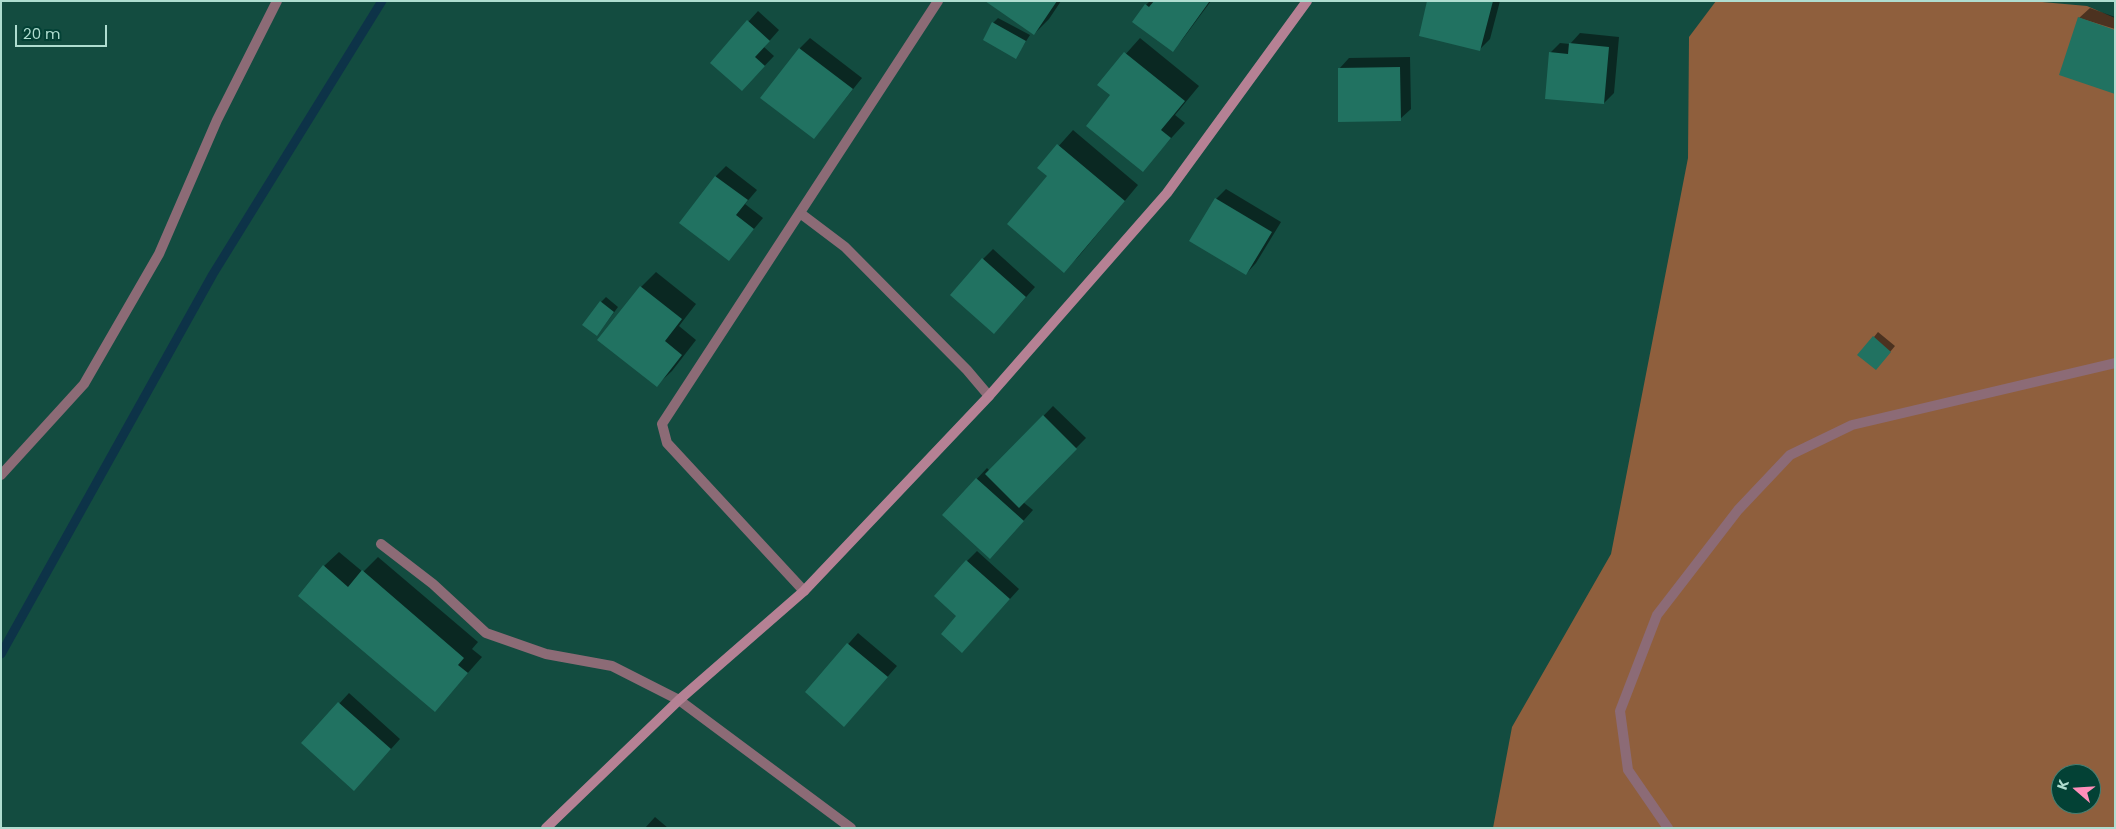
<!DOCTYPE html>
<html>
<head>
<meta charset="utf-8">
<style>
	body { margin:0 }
	#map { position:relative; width:2116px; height:829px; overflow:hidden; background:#134c40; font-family:Poppins,sans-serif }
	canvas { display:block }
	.frame { position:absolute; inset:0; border:2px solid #afddd0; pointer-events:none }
	.north { position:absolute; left:2051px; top:764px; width:50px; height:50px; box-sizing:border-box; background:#034135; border:1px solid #487f73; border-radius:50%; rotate:289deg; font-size:14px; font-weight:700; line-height:20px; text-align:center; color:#afddd0 }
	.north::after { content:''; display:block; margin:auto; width:18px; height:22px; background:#ff8eba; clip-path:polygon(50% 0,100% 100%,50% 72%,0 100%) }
	.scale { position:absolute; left:15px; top:25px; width:92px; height:22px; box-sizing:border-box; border:2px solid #afddd0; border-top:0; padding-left:6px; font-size:15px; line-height:18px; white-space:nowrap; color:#afddd0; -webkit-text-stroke:4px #034135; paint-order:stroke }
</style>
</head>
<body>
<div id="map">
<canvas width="2116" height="829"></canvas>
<div class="frame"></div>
<div class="north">K</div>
<div class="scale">20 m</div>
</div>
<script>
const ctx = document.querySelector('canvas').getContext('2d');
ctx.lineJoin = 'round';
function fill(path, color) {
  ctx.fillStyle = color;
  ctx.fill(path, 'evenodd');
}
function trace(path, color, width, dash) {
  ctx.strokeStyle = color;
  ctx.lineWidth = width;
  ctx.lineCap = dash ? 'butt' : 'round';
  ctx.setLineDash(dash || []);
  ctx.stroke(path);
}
const green = new Path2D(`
	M1716,1h315l56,5 28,12v810h-622l19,-101 99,-173 77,-396 1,-121zM2061,774h30v30h-30z`);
const shadow = new Path2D(`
	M987,1h74l-12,18 -15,15z
	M1150,1h61l-29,39 -10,10 -26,-45z
	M1429,1h71l-10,38 -10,10z
	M2090,8l25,9v12l-36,-11z
	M758,11l21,19 -15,17 10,9 -22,23 -40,-17z
	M998,18l32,17 -14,22 -23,-34z
	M1580,33l39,4 -5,56 -10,10 -54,-50 10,-10 10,1z
	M810,38l52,40 -48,60 -52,-40 38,-50z
	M1140,38l59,48 -24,29 10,8 -43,47 -30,-75 -13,-11z
	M1410,57l1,52 -11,10 -61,-50 10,-11z
	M1073,130l65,55 -59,71 -15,15 -15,-95 -10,-8z
	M726,166l31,24 -12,14 18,14 -34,41 -48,-36 35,-47z
	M1226,189l55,33 -25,41 -10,11 -30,-75z
	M993,249l42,38 -31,35 -21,-63z
	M656,272l40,32 -17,22 17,14 -24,31 -15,14 -58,-45 42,-53z
	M606,297l12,10 -17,23v-28z
	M1878,332l17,14 -15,18 -6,-27z
	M1053,406l33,32 -63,64 10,8 -33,37 -57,-32 44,-47 3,3z
	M977,551l42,38 -47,52 -14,-25 9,-55z
	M339,552l24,20 15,-15 100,85 -6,7 10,8 -48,54 -110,-145z
	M858,633l39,33 -43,49 -48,-23z
	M349,693l51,46 -36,40 -61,-36z
	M655,817l13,11h-23z`);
const stream = new Path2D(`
	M1,654l212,-380 169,-273`);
const building = new Path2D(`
	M985,1h72l-23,34z
	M1154,1h54l1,1 -36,50 -41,-30 13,-18 4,3z
	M1427,1h66l-13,50 -61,-15z
	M2078,17l37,13v64l-56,-19z
	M747,20l23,21 -15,16 10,9 -23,25 -32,-28z
	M992,22l34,19 -10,18 -33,-19z
	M1569,43l40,4 -5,57 -59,-5 4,-47 19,2z
	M799,48l54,41 -39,50 -54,-41z
	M1124,52l61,49 -24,29 10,8 -28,34 -57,-46 24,-31 -13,-10z
	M1400,67l1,54 -63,1v-54z
	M1057,144l68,57 -61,72 -57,-49 40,-48 -10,-8z
	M715,176l33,24 -12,15 18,14 -25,32 -50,-38z
	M1215,198l57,34 -26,43 -57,-34z
	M982,258l44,39 -32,37 -44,-39z
	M640,286l42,33 -17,22 17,14 -25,32 -60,-47z
	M600,301l14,11 -17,24 -15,-11z
	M1873,336l18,16 -15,18 -19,-15z
	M1043,415l34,34 -58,59 -34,-34z
	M976,478l48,43 -34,38 -48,-44z
	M966,560l44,39 -48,54 -21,-19 15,-18 -22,-20z
	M323,565l25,22 14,-17 102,88 -6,7 10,8 -33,39 -137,-116z
	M847,643l41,34 -44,50 -39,-35z
	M338,702l53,47 -37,42 -53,-48z`);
const street = new Path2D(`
	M800,213l45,34 122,123 22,26
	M1,475l83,-91 75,-130 58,-134 60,-119
	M381,544l52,40 53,49 60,21 66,12 67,34 172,128
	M804,591l-137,-148 -5,-19 276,-423
	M1668,828l-40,-58 -8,-59 37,-96 81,-105 52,-55 62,-30 263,-62`);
const secondary = new Path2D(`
	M546,828l133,-128 125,-109 185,-195 178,-203 140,-192`);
fill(green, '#8f5f3d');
fill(shadow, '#0007');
trace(stream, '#0d3348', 9);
fill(building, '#217261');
trace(street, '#8c6b76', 10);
trace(secondary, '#b58194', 10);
</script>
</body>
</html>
